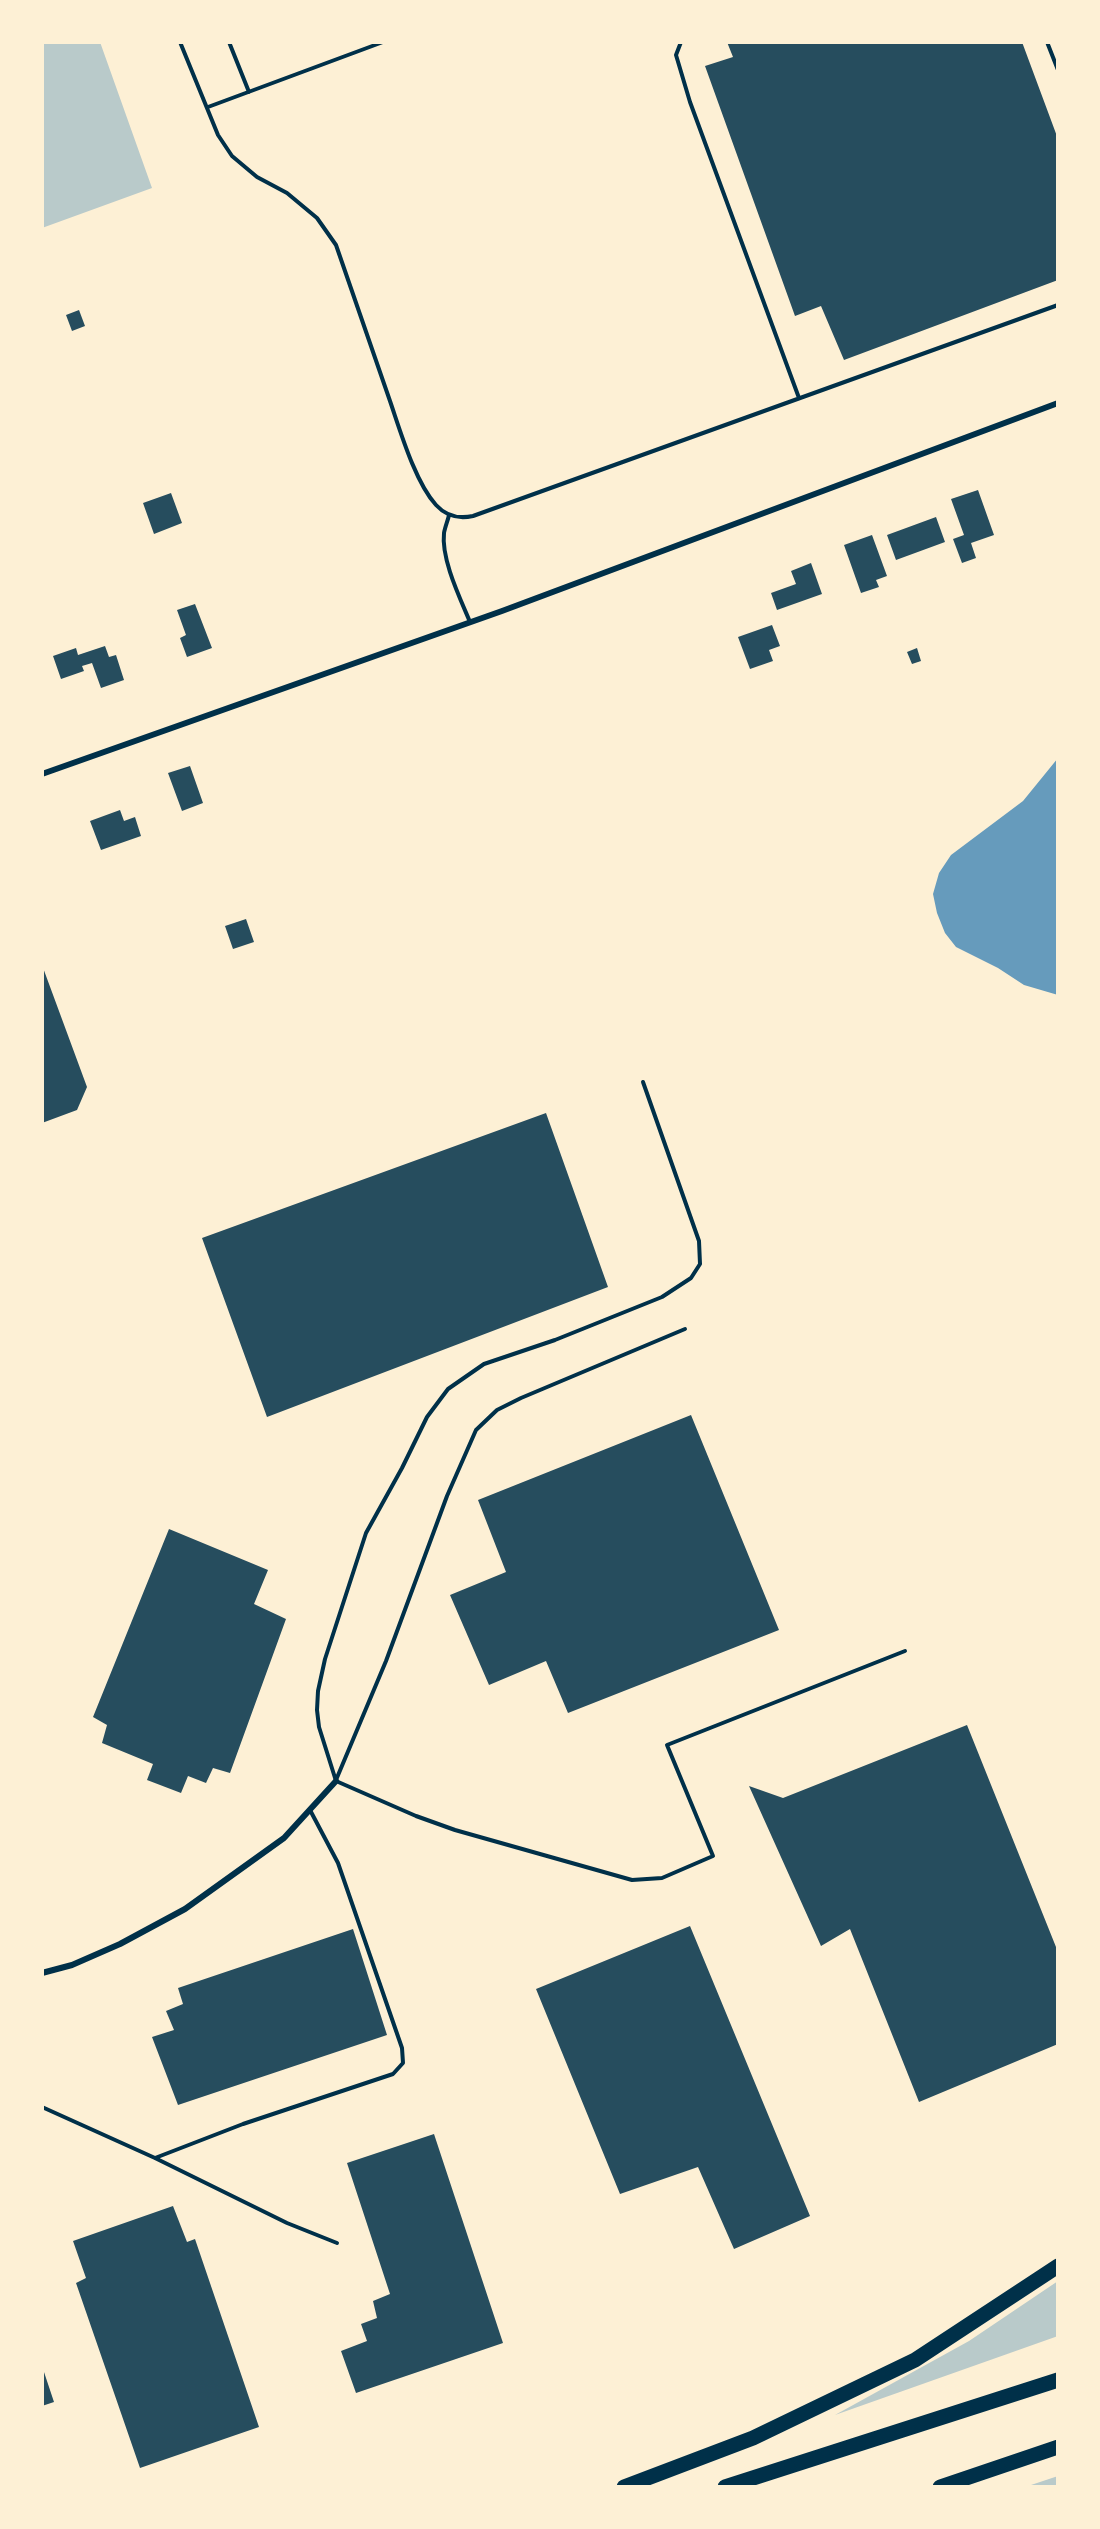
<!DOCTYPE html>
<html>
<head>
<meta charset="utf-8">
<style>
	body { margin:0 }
	#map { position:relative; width:1100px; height:2529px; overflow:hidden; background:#fdf0d5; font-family:"Libre Baskerville",serif }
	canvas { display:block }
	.frame { position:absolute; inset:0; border:44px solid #fdf0d5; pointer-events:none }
</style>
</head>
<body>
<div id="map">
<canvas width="1100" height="2529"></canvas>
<div class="frame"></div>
</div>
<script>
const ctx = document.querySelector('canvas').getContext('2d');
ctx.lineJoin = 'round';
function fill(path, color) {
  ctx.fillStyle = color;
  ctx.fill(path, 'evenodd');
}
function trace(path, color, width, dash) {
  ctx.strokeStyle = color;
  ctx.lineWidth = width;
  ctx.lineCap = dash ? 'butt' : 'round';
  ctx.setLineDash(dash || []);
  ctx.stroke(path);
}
const green = new Path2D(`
	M42,42h58l52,146 -110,40z
	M1058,2281v55l-223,79 134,-74z
	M1058,2476v11h-33z`);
const water = new Path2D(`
	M1058,758v237l-34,-10 -26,-17 -42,-21 -11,-14 -8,-20 -4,-19 6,-21 12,-18 72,-54z`);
const building = new Path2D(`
	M727,42h295l36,97v141l-214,80 -23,-54 -26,10 -90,-250 28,-9z
	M79,310l6,16 -13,5 -6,-16z
	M978,490l16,45 -23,8 5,15 -14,5 -9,-24 11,-4 -13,-36z
	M171,493l11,30 -28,11 -11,-31z
	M936,517l9,25 -49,18 -9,-25z
	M872,535l15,41 -11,4 3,7 -18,6 -17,-48z
	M811,563l11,31 -45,16 -6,-17 25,-9 -5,-13z
	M195,604l17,44 -25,9 -7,-19 6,-3 -9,-25z
	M772,625l8,21 -11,4 4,11 -23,8 -12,-32z
	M105,646l4,11 7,-2 8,25 -23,8 -9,-25 -10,3 2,5 -23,8 -8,-23 23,-8 2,7z
	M917,648l4,13 -9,3 -5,-12z
	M190,766l13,37 -21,8 -14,-38z
	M120,810l4,11 11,-4 6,19 -40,14 -11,-29z
	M246,919l8,23 -21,7 -8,-23z
	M42,965l45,122 -10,23 -35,13z
	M546,1113l62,174 -341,130 -65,-179z
	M691,1415l88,215 -211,83 -22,-52 -57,24 -39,-90 56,-23 -28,-72z
	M169,1529l99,41 -14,34 32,15 -56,154 -17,-5 -7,15 -18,-7 -7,17 -34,-13 6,-16 -51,-21 5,-18 -14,-8z
	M967,1725l91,227v92l-139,58 -69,-173 -29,17 -72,-160 34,12z
	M690,1926l120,290 -76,33 -36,-82 -78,27 -84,-205z
	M353,1929l34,106 -209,70 -26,-68 22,-7 -8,-19 17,-7 -5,-16z
	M434,2134l69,209 -147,50 -15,-42 26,-10 -6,-17 16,-6 -4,-17 17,-7 -43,-131z
	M173,2206l14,36 8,-3 64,188 -119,41 -64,-185 10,-5 -13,-37z
	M42,2366l12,36 -12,4z`);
const service = new Path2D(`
	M180,42l38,93 14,21 25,21 30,16 30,25 19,27c18,52 36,104 54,156 10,29 25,81 46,104 10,11 23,14 37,11l585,-211
	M229,42l20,50
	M681,42l-5,13 14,47 109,296
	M1047,42l11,28
	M208,107l175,-65
	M449,515c-1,5 -4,12 -5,18 -3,26 16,65 26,89
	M643,1082l56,159 1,23 -9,14 -29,19 -107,43 -71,24 -36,25 -21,28 -25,51 -36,65 -41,126 -7,32 -1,19 2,17 17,54 80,35 39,14 177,50 30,-2 51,-22 -46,-111 238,-94
	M336,1780l50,-119 61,-165 29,-66 21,-20 24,-12 164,-69
	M42,2107l113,51 132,65 50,20
	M155,2158l88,-34 150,-50 10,-11 -1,-15 -64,-185 -28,-53`);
const minor = new Path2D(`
	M42,774l460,-163 556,-208
	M42,1973l30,-8 48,-21 65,-35 99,-71 52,-57`);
const motorway = new Path2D(`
	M624,2487l129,-49 162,-78 143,-94
	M725,2487l333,-107
	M940,2487l118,-40`);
fill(green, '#b9caca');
fill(water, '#669bbc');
fill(building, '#264d5e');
trace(service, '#003049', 4);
trace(minor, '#003049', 6);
trace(motorway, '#003049', 15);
</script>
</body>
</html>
